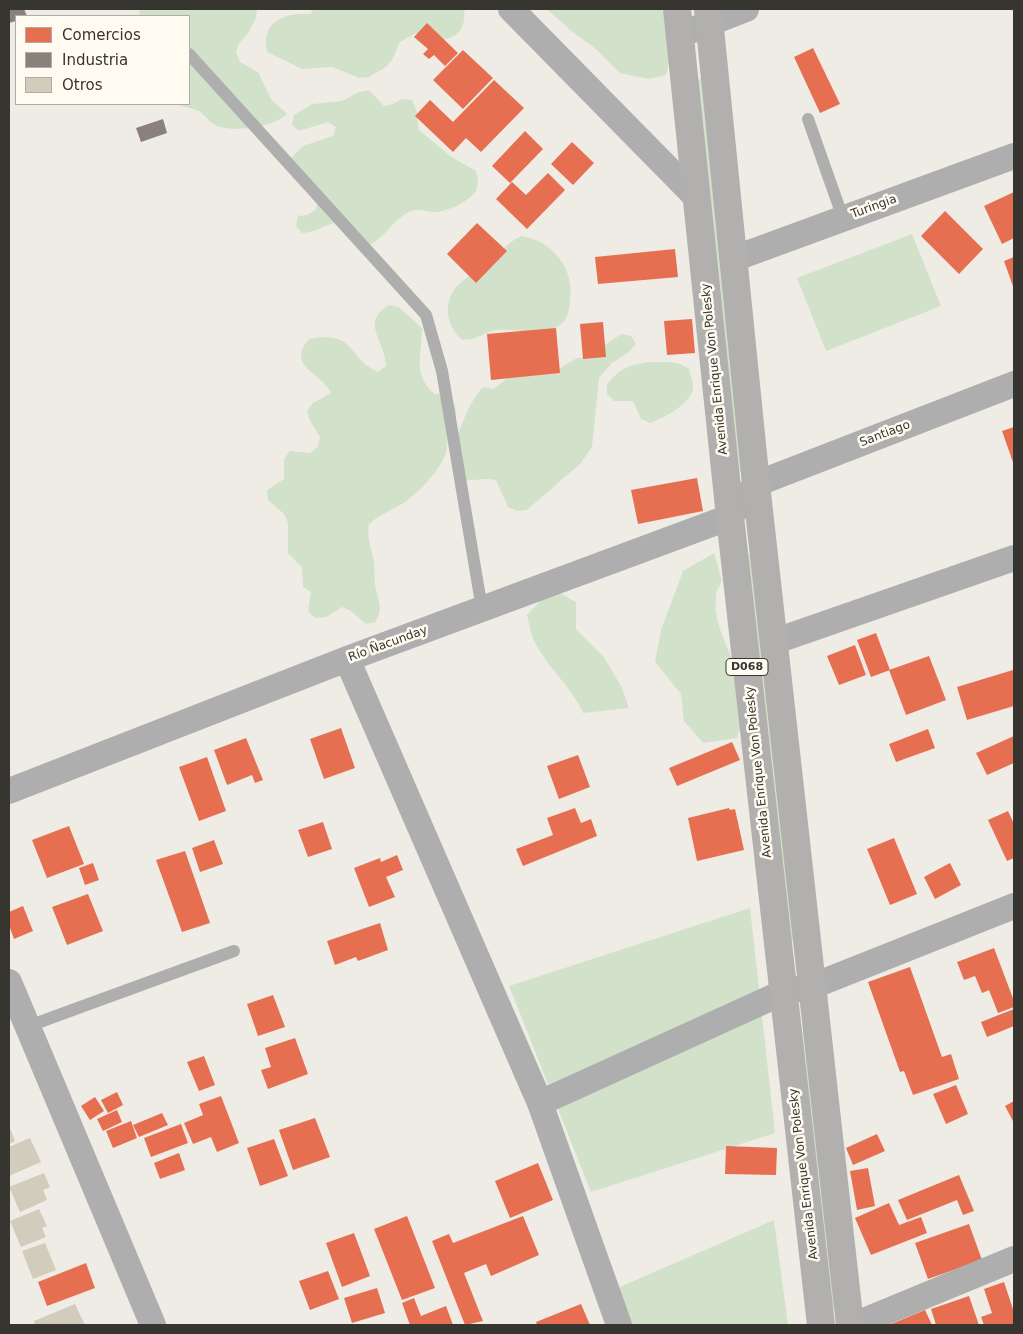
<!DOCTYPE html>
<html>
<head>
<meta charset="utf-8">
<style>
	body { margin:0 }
	#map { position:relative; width:1023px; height:1334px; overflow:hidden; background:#eeece4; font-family:"DejaVu Sans",sans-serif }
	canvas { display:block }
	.frame { position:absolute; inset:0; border:10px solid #373530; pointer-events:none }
	.legend { position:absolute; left:15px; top:15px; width:175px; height:90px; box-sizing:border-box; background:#fffbf0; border:1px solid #afaca3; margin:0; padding:6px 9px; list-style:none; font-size:15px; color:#373530 }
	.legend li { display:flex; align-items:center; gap:10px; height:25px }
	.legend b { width:25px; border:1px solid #afaca3 }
</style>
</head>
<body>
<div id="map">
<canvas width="1023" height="1334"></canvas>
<div class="frame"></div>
<ul class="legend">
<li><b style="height:14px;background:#e76f51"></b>Comercios</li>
<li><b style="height:14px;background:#8a817c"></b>Industria</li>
<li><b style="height:14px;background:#d1ccbb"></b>Otros</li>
</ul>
</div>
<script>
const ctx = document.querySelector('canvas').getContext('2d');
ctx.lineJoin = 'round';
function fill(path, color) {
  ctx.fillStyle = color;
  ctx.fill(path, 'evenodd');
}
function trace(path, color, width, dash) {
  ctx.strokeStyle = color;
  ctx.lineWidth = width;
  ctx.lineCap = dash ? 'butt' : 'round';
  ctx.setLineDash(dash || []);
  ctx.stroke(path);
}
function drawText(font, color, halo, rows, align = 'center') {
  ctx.font = font + ' "DejaVu Sans",sans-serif';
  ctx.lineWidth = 5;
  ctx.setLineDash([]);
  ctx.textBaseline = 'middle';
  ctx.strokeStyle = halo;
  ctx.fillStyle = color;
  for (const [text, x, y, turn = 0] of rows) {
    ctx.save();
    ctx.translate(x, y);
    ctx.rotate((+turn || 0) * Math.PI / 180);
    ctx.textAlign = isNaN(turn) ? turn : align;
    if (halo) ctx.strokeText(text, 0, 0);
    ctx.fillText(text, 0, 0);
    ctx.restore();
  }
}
const green = new Path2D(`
	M140,9h117l-1,9 -9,17 -8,8 -3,9 4,10 18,10 13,27 16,15c-12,12 -50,18 -67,13 -9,-2 -14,-11 -21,-16 -7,-3 -16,-4 -22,-7h12v-88h-50z
	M314,9h150c4,32 -24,36 -48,24l-16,9 -8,18 -6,7 -17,10 -10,1 -27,-11 -30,2 -35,-17c-7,-30 18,-40 43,-38z
	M547,9h117l7,45 -5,21 -17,4 -29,-6 -24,-24 -27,-20z
	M701,78l40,394 -2,1 -42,-392z
	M369,90l15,16 9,-2 9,-5 10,1 4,9 3,21 31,26 26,15c2,7 3,13 0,19 -5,11 -31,23 -43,22 -11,-1 -15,-5 -26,1 -16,9 -23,27 -41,33l-27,-24c-14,2 -23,11 -37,11l-6,-7 2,-10 10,-1 8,-6 2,-10 -29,-39 14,-14 30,-10 3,-9 -8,-5 -29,9 -7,-6 2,-10 18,-11 30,-3 17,-9z
	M912,234l29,72 -115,45 -29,-73z
	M521,236c32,5 54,33 49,65 -1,7 -1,15 -7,21 -15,17 -47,6 -66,8 -14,2 -22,12 -36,9 -18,-17 -18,-44 3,-59 6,-5 14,-7 20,-12 12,-11 22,-25 37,-32z
	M389,305l10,2 23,21c0,27 -10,45 12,66l15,1c6,8 10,18 5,28 -2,4 -5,5 -7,10 -1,6 1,13 -1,19 -4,16 -30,44 -44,52 -12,7 -23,11 -33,20 -3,13 3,25 5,38 1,8 0,16 1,23 3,15 9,24 0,37l-9,2 -15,-13 -9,-4 -16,10 -11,1 -7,-7 3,-19 -8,-5 -1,-20 -14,-14v-30l-4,-9 -16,-14 -1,-10 17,-11v-20l6,-8 20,2 8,-6 2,-10 -10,-16 -3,-10 6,-8 18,-10c-8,-20 -46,-26 -22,-54 48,-9 37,19 69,33l8,-6c0,-25 -27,-43 3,-61z
	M621,334l10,2 5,8 -7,8 -17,11 -13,15 -7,69 -12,17 -53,46 -10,1 -9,-4 -12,-27c-14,-3 -26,3 -39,-1 -3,-7 -6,-12 -5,-19 2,-20 17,-59 31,-73l10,2 19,-14 40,-2 25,-15 11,-1z
	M650,362h21l9,2 9,5c1,6 5,14 4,20 -3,15 -29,29 -43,34l-9,-4 -8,-18h-19l-7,-7v-9c13,-18 23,-20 43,-23z
	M714,553l8,28c-2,4 -6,10 -6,14 -5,39 28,71 29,109 0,11 -5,24 -8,34l-34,5 -19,-22 -3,-27 -26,-32 6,-32 22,-59z
	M748,554h2l45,389 -4,-2z
	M552,589l24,13v27l28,28 18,31 7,20 -46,5c-12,-28 -38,-47 -50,-75 -3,-7 -4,-15 -6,-23z
	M750,908l25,225 -184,59 -82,-206z
	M802,1031h3l30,275 -3,2z
	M774,1220l14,105h-160l-13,-36z`);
const shops = new Path2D(`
	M427,23l31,30 -13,13 -11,-11 -5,4 -6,-5 5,-5 -14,-12z
	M813,48l27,56 -20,9 -26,-56z
	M463,50l30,28 -30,31 -30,-29z
	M494,80l30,28 -43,44 -15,-14 -13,14 -38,-36 15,-16 23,22z
	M525,131l18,18 -33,34 -18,-17z
	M572,142l22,21 -21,22 -22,-21z
	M548,173l17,17 -38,39 -31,-30 16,-17 14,13z
	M1014,192v46l-12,6 -18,-38z
	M945,211l38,38 -24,25 -38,-38z
	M477,223l30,28 -31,32 -29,-29z
	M675,249l3,28 -80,7 -3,-27z
	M1014,257v32l-10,-28z
	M692,319l3,34 -28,2 -3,-34z
	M603,322l3,35 -23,2 -3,-35z
	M556,328l4,45 -69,7 -4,-46z
	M1014,427v38l-12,-34z
	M697,478l6,33 -65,13 -7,-34z
	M876,633l14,37 -19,7 -14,-37z
	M855,645l11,30 -27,10 -12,-29z
	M929,656l17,44 -40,15 -17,-45z
	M1013,670l1,36 -47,14 -10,-33z
	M341,728l14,40 -31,11 -14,-40z
	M928,729l7,19 -39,14 -7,-18z
	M1014,736v27l-27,12 -11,-22z
	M246,738l17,42 -8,3 -3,-8 -25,10 -13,-35z
	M732,742l8,18 -63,26 -8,-18z
	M578,755l12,32 -31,12 -12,-33z
	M207,757l19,54 -27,10 -20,-54z
	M575,808l6,15 10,-4 6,17 -74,30 -7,-17 37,-14 -6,-17z
	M729,808l1,2 5,-1 9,41 -47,11 -9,-43z
	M1008,811l6,13v34l-7,3 -19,-41z
	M323,822l9,27 -24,8 -10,-27z
	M69,826l15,38 -37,14 -15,-38z
	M894,838l23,56 -27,11 -23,-56z
	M214,840l9,24 -23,8 -8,-24z
	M185,851l25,72 -28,9 -26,-72z
	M397,855l6,15 -17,7 9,20 -26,10 -15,-39 26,-10 1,4z
	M93,863l6,17 -14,5 -6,-17z
	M950,863l11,22 -26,14 -11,-22z
	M88,894l15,37 -36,14 -15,-38z
	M23,906l10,25 -19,8 -5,-14v-13z
	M380,923l8,27 -30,11 -2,-4 -21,8 -8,-24z
	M994,948l20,53v6l-16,6 -9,-23 -7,3 -7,-17 -11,4 -7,-18z
	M910,967l32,90 9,-3 8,25 -46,16 -9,-24 -4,1 -32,-90z
	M273,995l12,32 -27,9 -11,-32z
	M1014,1009v17l-27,11 -6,-15z
	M295,1038l13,36 -40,15 -7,-19 10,-3 -6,-19z
	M204,1056l11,29 -16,6 -12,-29z
	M956,1085l12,29 -22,10 -13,-30z
	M117,1092l6,13 -15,8 -7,-13z
	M221,1096l18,47 -22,9 -6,-15 -18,7 -9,-21 19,-8 -4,-11z
	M95,1097l9,14 -14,9 -9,-14z
	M1014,1101v22l-9,-17z
	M117,1110l5,12 -19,9 -6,-12z
	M162,1113l6,12 -29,12 -6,-12z
	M315,1118l15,39 -37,13 -14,-40z
	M131,1121l6,17 -24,10 -7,-17z
	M181,1124l7,19 -37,14 -7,-19z
	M877,1134l8,17 -32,14 -7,-17z
	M274,1139l14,37 -28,10 -13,-38z
	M726,1146l51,2 -1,27 -51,-1z
	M179,1153l6,17 -25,9 -6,-16z
	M538,1163l15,37 -43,18 -15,-37z
	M868,1168l7,38 -18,4 -7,-39z
	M959,1175l15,36 -11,4 -6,-15 -50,20 -9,-20z
	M889,1203l10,22 22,-8 6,16 -56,22 -16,-37z
	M407,1216l28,72 -33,12 -28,-71z
	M523,1216l16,39 -48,21 -5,-12 -22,9 19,48 -18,4 -33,-84 17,-7 4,9z
	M969,1224l13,36 -54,19 -13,-36z
	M354,1233l16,43 -28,11 -16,-44z
	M86,1263l9,25 -48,18 -9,-24z
	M328,1271l11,28 -29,11 -11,-29z
	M1004,1282l10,30v13h-30l-3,-8 11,-4 -8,-24z
	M377,1288l8,25 -33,10 -8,-25z
	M969,1296l10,29h-43l-5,-16z
	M414,1298l7,18 25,-10 7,19h-43l-8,-22z
	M581,1304l9,21h-53l-1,-3z
	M925,1310l7,15h-43z`);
const industry = new Path2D(`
	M9,9h15l3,7h-11v5l-7,2z
	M163,119l4,14 -26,9 -5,-14z`);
const building = new Path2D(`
	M9,1126l6,15 -6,3z
	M30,1138l11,24 -32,14v-29z
	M44,1173l6,14 -7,3 4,10 -27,12 -11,-25z
	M39,1209l8,17 -5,2 4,9 -25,10 -11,-26z
	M45,1243l11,27 -23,9 -11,-28z
	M75,1304l10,21h-50l-1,-4z`);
const lane = new Path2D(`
	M189,54l237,261 16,56 40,238
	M808,119l35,99
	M26,1027l208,-76`);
const street = new Path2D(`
	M511,9l185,188
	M680,35l66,-26
	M733,259l281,-103
	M773,642l241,-84
	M347,659l193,444 79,222
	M9,791l338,-132 383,-142 26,-33 258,-100
	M9,982l144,343
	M540,1103l244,-111 29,-6 201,-80
	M854,1325l160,-66`);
const primary = new Path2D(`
	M677,9l53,508 91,808
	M708,9l48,475 94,841`);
const shields = [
	[747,667,42]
];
const shieldNames = [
	["D068",747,667]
];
const streetNames = [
	["Turingia",874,207,-20],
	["Avenida Enrique Von Polesky",715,369,-96],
	["Santiago",885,434,-21],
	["Río Ñacunday",388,644,-20],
	["Avenida Enrique Von Polesky",759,772,-96],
	["Avenida Enrique Von Polesky",804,1174,-97]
];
fill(green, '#d2e2ca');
fill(shops, '#e76f51');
fill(industry, '#8a817c');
fill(building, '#d1ccbb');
trace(lane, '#aeaeae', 12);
trace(street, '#aeaeae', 26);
trace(primary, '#b1b0ae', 28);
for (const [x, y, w] of shields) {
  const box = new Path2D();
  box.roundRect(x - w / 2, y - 8.5, w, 17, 4);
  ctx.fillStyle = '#fffbf0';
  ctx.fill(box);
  trace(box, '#373530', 1);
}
drawText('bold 11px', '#373530', null, shieldNames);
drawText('12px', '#373530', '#fffbf0', streetNames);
</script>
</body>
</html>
